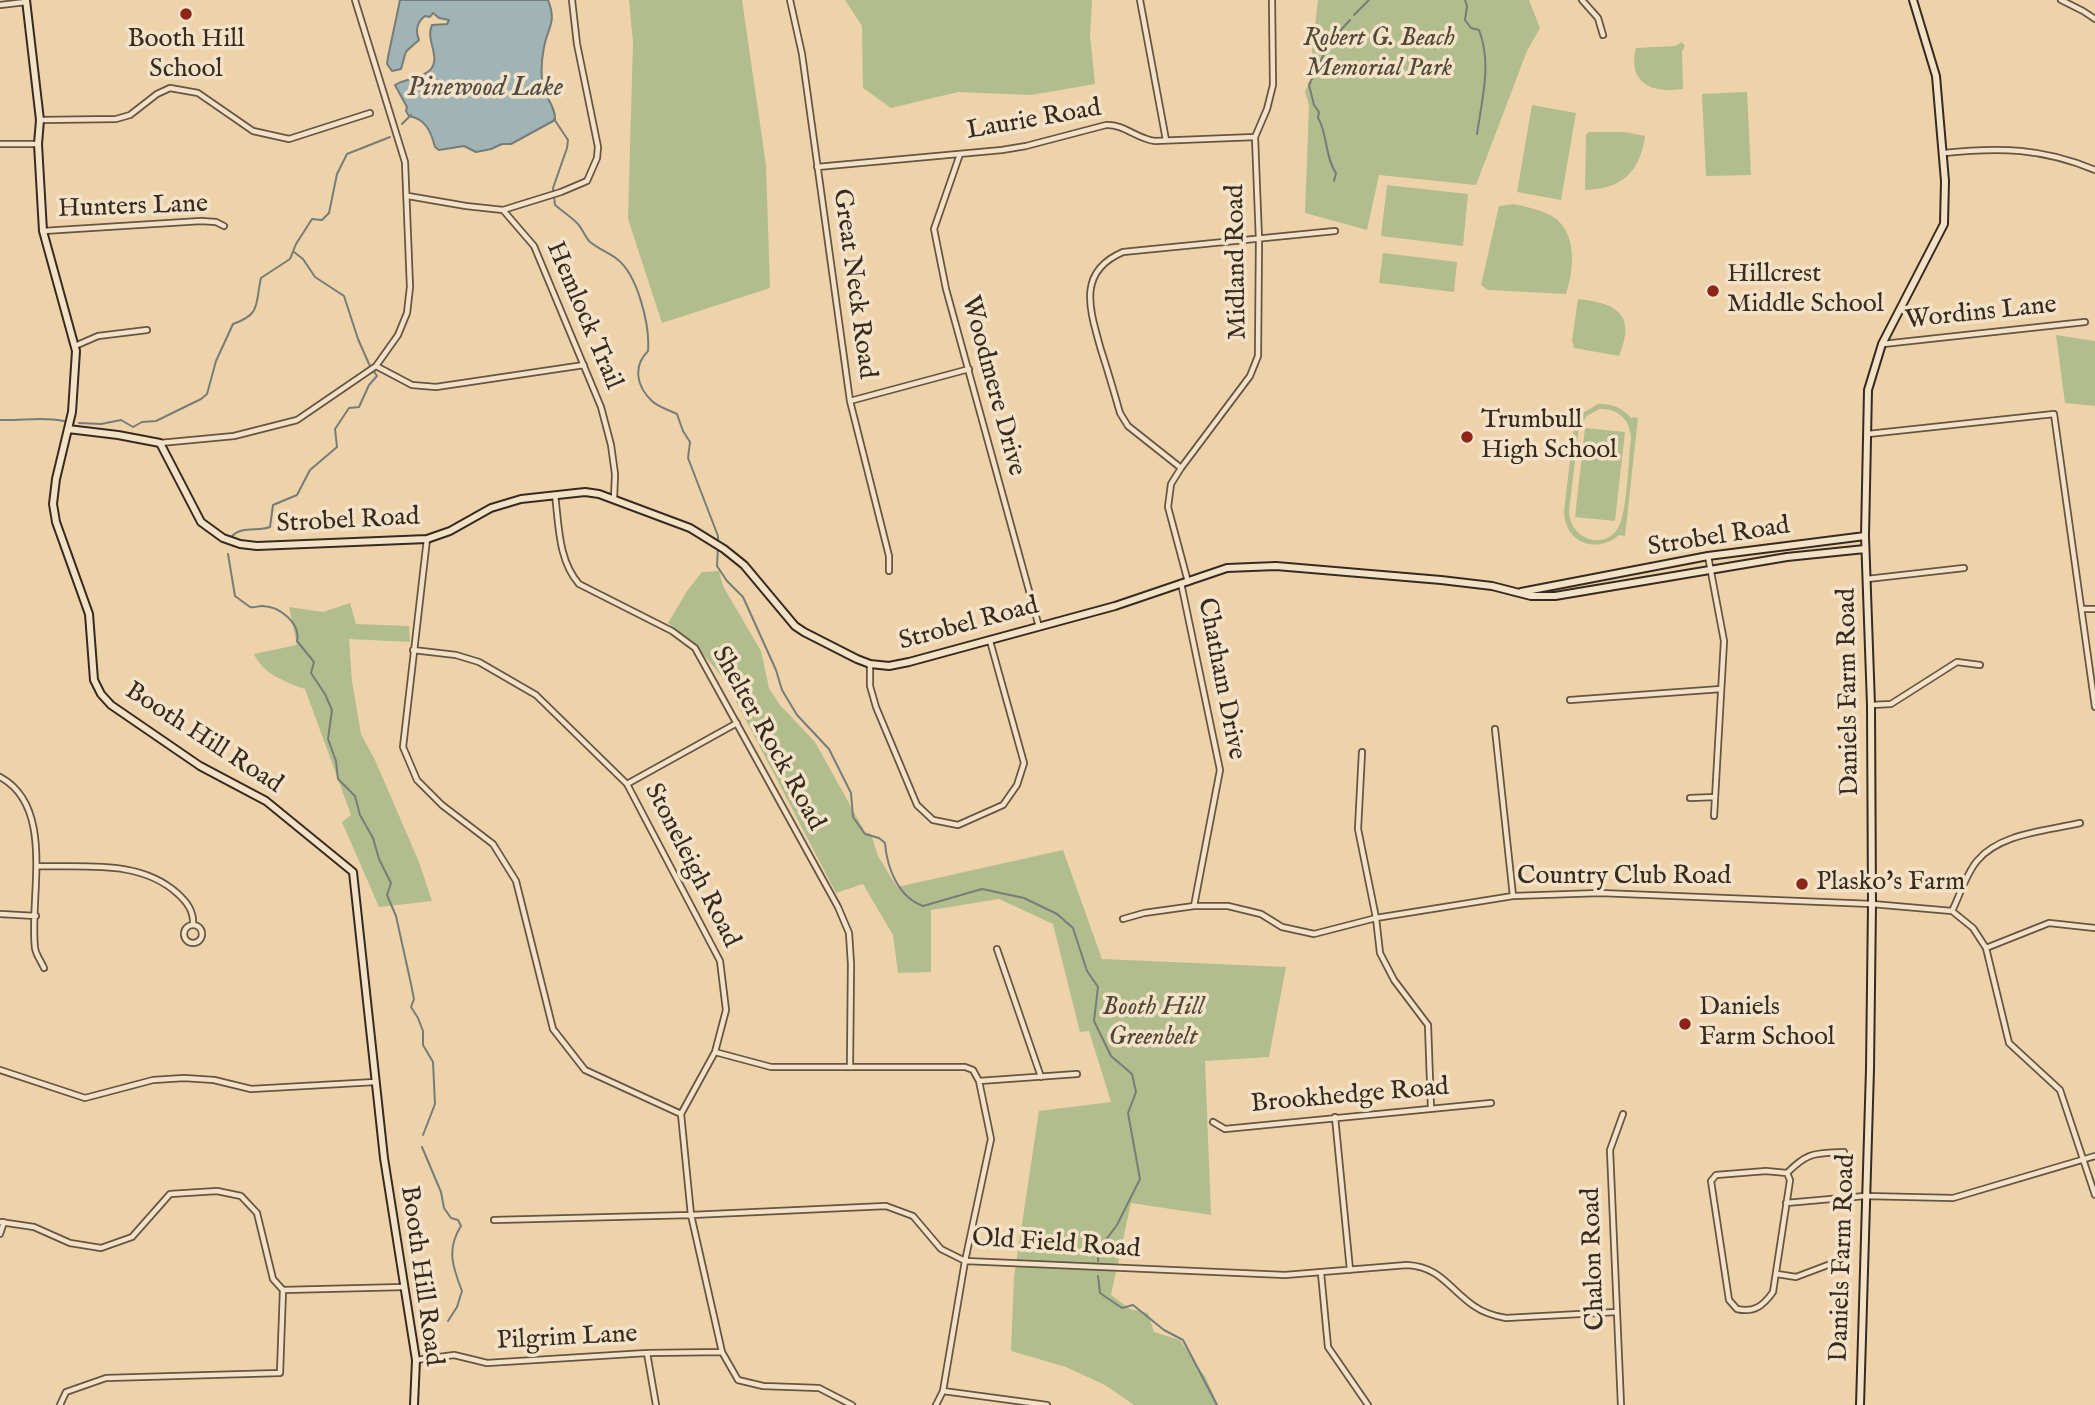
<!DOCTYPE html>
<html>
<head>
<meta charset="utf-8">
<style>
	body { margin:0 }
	canvas { display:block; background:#eed2aa }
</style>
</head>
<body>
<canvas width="2095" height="1405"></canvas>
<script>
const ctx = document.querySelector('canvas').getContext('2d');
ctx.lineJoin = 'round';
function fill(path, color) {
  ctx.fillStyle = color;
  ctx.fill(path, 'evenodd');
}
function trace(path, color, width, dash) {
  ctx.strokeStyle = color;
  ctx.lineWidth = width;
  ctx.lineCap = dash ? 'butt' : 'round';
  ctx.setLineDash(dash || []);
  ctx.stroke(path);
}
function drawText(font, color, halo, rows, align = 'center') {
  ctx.font = font + ' "IM FELL English",serif';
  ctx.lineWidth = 7;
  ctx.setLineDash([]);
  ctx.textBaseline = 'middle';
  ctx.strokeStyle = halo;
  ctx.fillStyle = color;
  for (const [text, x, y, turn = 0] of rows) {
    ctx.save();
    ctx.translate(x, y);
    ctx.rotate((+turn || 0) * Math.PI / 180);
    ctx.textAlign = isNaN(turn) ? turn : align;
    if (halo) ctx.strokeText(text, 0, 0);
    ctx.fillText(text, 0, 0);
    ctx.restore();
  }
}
const green = new Path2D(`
	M629,0h113l24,165 4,123 -108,35 -34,-104 5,-176z
	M845,0h247l-2,35 5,49 -64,11 -73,-3 -67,16 -28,-20 -1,-62z
	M1318,0h211l11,28 -13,23 -51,134 -97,-10 -12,55 -62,-17 4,-108 -4,-13 12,-29 -5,-11z
	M1682,42l3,4 -3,5 1,38c-31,5 -56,-6 -47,-41l39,-2z
	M1747,92l4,83 -45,1 -4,-82z
	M1532,105l44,8 -15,87 -44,-8z
	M1589,132h35l21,4c-5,36 -23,53 -60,54l1,-55z
	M1387,185l81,9 -5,52 -82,-10z
	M1514,204c13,3 27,6 38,12 26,16 22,54 14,78l-78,-4 -7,-5 18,-79z
	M1383,253l74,9 -3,30 -75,-9z
	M1578,299c38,4 59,15 41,57l-45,-8 -2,-7z
	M2056,335l39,6v65l-30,-3z
	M1598,404c14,-1 25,4 34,15l1,-2 5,1 -13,118 -6,-1c-23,20 -55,7 -55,-24l10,-84 7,-13zM1599,409c19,-1 31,10 32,29 -3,25 -3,59 -10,83 -9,31 -51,22 -52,-10l10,-84 8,-11z
	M1585,428l40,4 -10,89 -40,-4z
	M719,571l4,15 38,65 8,37 11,17 35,37 50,90 6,2 7,22 19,31 166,-37 39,109 184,8 -17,90 -64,4 6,154 -80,-12 -20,92 19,14 18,4 6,19 26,8 26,38 12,27h-84l-29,-20 -39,-18 -55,-16 3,-74 25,-166 72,-9 -22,-71 -9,1 -27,-108 -54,-25 -68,11v62l-33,1 -5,-38 -30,-51 -27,9 -111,-213 -30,-35 -27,-22 19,-32 15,-19z
	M350,603l6,21 53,2 1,16 -61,-3 3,42 9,53 14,26 44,102 13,39 -53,6 -37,-85 9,-7 -46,-126c-20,-7 -42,-15 -51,-35l43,-9 -8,-38 34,5z`);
const water = new Path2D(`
	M400,0h148c9,23 0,26 -4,47 -2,10 -3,23 -2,33 0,15 14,25 13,40l-44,24h-9l-11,5 -15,3 -12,-6 -25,4 -4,-3c-4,-15 -9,-28 -26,-31l-3,-5 1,-4 -12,-22c11,-7 29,-7 36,-16 10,-13 -6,-29 1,-44l15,-1 2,-4 -10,-2 -6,-5 -3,4 -5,-1c-8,6 -10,15 -6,24 -18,16 -11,7 -18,29l-9,2 -5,-7 1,-7z`);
const stream = new Path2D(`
	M1465,0l2,6 -2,14 6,8 8,2c13,33 3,69 -2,104
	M1354,15l15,-15
	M554,119l14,21 -1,8 -14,40 2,17c7,6 15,11 22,18 5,5 7,12 12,18 9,8 19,11 28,18 21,16 33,67 31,92 -15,15 -12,35 4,50 6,6 17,9 25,13l6,17 7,11 -2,16 30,78v6
	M402,124l9,-9
	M1334,181l2,-8c-11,-15 -9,-42 -18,-55l1,-6 -5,-7 -5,-20 21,-43 20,-22
	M0,420c22,1 42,-4 64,1
	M79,423l22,1 20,-4 12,7 9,-5 14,-1 45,-22 6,-5 9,-33 17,-37c29,-10 22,-21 28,-46l29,-19 6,-15 16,-25 10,1 7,-7 8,-39 10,-20 43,-17
	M231,537c11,-12 26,-5 39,-10l3,-22 24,-10 13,-25 27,-23 -2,-18 14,-21 10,-1 10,-22 8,-9 -8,-12 -11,-25 -14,-43 -29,-19 -12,-18 -9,-7
	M718,547l-1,19 10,15 16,16 33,73 6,20 15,25 32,34 22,44 2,24 12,17 14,4 6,5c2,25 13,54 38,63l59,-17 42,9 33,16 16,14 14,43 11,16 -4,34 17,35 21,18 4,18 -8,21 12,66 -23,46 -18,24 -1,12
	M228,554l7,42 15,11c4,1 8,-1 12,-1 17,0 39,17 35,35l17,21 -3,11 14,21 7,16 -4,29 8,22 2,18 17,17 5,19 13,23 6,21 12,24 -4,12 9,21 15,68 3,15 -3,8 7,11 5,13v14l10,17 2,42 -12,31
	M422,1147l19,45 3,16 7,10 7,2 3,6c-15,23 -8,42 1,65l-5,16 -9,14
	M1098,1276l2,17 22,15 11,-3 31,25 19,10 34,65`);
const street = new Path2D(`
	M790,0l12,54 48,347 39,155v15
	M1140,0l26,140
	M1582,0l16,18 5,17
	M2061,0l22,11 12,8
	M0,5l26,-3
	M40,120l76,-1 14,-4 27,-21 13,-6 28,5 55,38 36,8 81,-26
	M0,144h38
	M1944,153c55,-6 99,-5 151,17
	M960,154l-26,75 12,60 93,338
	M817,167l185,-17 24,-4 80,-21c18,-1 31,14 49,16l100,-4
	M408,196l58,10 37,4 31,36 67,161 10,38 4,29 -1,25
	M503,210l58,-18 26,-11 10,-23 1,-11 -21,-103 -5,-44
	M43,231l158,-10 15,1 8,4
	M1883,344l202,-22
	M75,346l23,-10 49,-6
	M376,366l36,19 24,2 148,-22
	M850,401l119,-32
	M1868,434l186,-20 41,293
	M160,443l74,-7 63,-16 79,-54 22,-31 9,-22 3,-26 -5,-125 -50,-162
	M1181,468l-53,-42 -8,-13c-6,-21 -12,-42 -19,-63 -11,-40 -25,-78 22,-98l212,-21
	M555,495c4,30 3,65 24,89l93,47 23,17 143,259 11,26 2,31 -1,102
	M427,539l-24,208 14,33 25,25 51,39 23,37 37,148 32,41 96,44
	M1708,556l16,85 -10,175
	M1867,579l97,-11
	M1188,582l-20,-75 3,-23 10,-16 69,-92 8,-20 1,-116 -4,-103 12,-28 6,-24 -1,-85
	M1181,583l39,187 -26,136
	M2083,609h12
	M413,650l43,5 23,7 57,33 91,89 93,177 6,49 -11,42 -34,62 10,101 31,137 16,28 25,6 56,2 33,17
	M870,664v22l6,21 41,98 16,15 25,5 45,-20 14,-20 7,-22 -34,-122
	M1570,700l151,-11
	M1871,705l20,-1 66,-42 23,3
	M1495,729l18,167
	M1362,752l-4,77 18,89 4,35 14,27 34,45 3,84
	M0,777c56,30 29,120 35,171 1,7 6,13 9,20
	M627,784l110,-61
	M1690,798l25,-1
	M37,866c47,2 102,-7 140,27 10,9 17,18 16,32
	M1952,911c8,-16 14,-37 25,-50 23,-28 70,-30 103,-38
	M0,914l36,2
	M1123,919l21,-6 50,-7h34l33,8 21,13 32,7 62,-16 137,-22 87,-3 272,11 80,7 21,17 13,20 23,95 51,47 35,105
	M184 934a9 9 0 1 1 18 0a9 9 0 1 1-18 0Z
	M1986,948l63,-25 46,5
	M997,949l44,128
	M715,1052l56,15h194l8,3 6,11 12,58 -26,122 -22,130 -7,14
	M0,1070l85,28 68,-18 31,-2 30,2 37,9 124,-7
	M979,1081l98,-7
	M1335,1117l15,153
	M1213,1122l12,7 266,-26
	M1766,1171l21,2 3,7 -1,7 -16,105c-10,14 -19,21 -36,17l-8,-9 -18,-119 5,-6z
	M1787,1173c22,-22 28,-19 57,-21
	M1786,1203l79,-7 88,2 142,-42
	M494,1220l197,-5 195,-9 27,10 28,33 24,12 320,14 122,-10c34,2 42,24 67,41 10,7 20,10 32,12l111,-6
	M0,1222l34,5 36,16 31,5 31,-11 38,-43 47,-3 24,5 16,17 16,66 10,11
	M0,1234l4,-12
	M1321,1273l7,74 40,58
	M1777,1274l19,3 45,-17
	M647,1353l9,52
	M416,1360l38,-5 33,8 160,-10 75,-1
	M943,1391l104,14
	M60,1405l6,-13 40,-14 174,-5 3,-83 121,-3
	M1621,1405l-11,-255 13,-36`);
const secondary = new Path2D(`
	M26,0l14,120 -2,24 5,87 33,120 -4,61 -16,67 -3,25 3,18 33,92 5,66 7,14 10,11 89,61 66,35 87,71 31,286 32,202 -2,45
	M68,429l50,6 42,8 41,79 22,16 17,6 17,2 170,-7 23,-8 41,-23 30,-9 64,-7 14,2 91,34 34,21 20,16 51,61 9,6 53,27 13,5 19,2 20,-4 206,-56 112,-38 49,-2 165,14 51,6 39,10h24l232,-39 78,-8
	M1521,592l187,-36 157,-20
	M1860,1405l10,-336 2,-165 -1,-199 -6,-169 3,-146 14,-46 62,-120 1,-43 -9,-105 -23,-76`);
const markers = [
	[186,14,7,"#8f2418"],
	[1713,291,7,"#8f2418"],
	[1467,437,7,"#8f2418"],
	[1802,884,7,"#8f2418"],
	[1685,1024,7,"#8f2418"]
];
const parkNames = [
	["Robert G. Beach",1379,40],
	["Memorial Park",1379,70],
	["Booth Hill",1153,1009],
	["Greenbelt",1153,1039]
];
const poiNames = [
	["Booth Hill",186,41,"center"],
	["School",186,71,"center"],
	["Hillcrest",1727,276],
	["Middle School",1727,306],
	["Trumbull",1481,422],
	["High School",1481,452],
	["Plasko's Farm",1816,884],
	["Daniels",1699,1009],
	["Farm School",1699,1039]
];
const streetNames = [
	["Laurie Road",1034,121,-10],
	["Hunters Lane",133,208,-2],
	["Midland Road",1238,262,-91],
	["Great Neck Road",853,284,82],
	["Wordins Lane",1981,314,-6],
	["Hemlock Trail",583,316,67],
	["Woodmere Drive",992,386,75],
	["Strobel Road",348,522,-3],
	["Strobel Road",1719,538,-9],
	["Strobel Road",969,625,-15],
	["Chatham Drive",1220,679,79],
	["Daniels Farm Road",1850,692,-91],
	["Booth Hill Road",203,739,33],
	["Shelter Rock Road",767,739,61],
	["Stoneleigh Road",691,866,63],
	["Country Club Road",1624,878],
	["Brookhedge Road",1350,1097,-5],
	["Old Field Road",1056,1245,4],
	["Daniels Farm Road",1844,1258,-88],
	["Chalon Road",1595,1259,-92],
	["Booth Hill Road",420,1276,82],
	["Pilgrim Lane",567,1339,-3]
];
const waterNames = [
	["Pinewood Lake",485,89]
];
fill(green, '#b2bd8d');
fill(water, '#a0b4b5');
trace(water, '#767d79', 2);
trace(stream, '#767d79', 2);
trace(street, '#655542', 8);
trace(secondary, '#372b20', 10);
trace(street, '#f4e2c8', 4.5);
trace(secondary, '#f4e2c8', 6);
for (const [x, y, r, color] of markers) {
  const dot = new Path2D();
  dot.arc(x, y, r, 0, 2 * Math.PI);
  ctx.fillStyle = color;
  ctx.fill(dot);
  trace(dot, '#f4e2c8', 2.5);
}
drawText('italic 26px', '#504836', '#f4e2c8', parkNames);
drawText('26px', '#372b20', '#f4e2c8', poiNames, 'left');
drawText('26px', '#372b20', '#f4e2c8', streetNames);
drawText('italic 28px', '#514d45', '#f4e2c8', waterNames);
</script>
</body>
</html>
